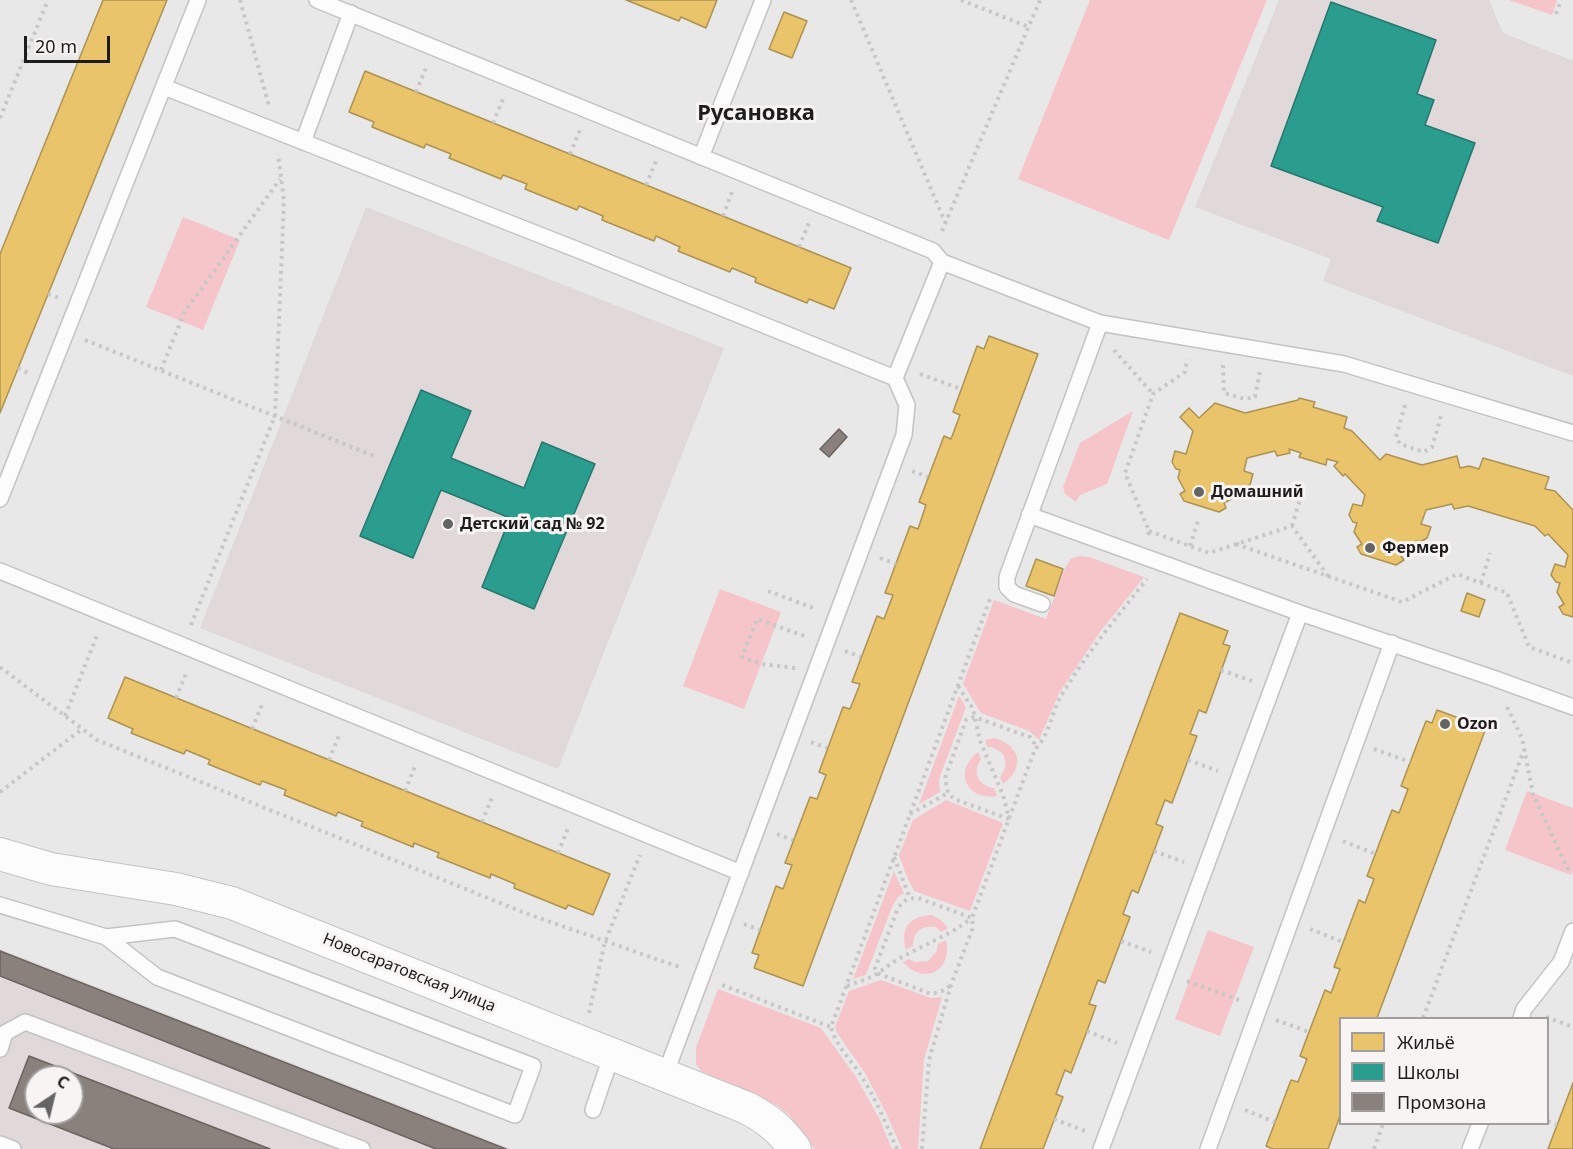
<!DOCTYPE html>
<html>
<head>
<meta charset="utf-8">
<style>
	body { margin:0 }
	#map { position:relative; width:1573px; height:1149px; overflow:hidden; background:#e9e8e8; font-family:"Noto Sans",sans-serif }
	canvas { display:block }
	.legend { position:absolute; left:1339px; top:1017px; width:210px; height:108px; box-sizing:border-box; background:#f8f4f4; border:2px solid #a19e9e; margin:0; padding:8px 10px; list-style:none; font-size:18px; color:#1e1d1d }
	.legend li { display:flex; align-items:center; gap:12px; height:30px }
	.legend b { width:30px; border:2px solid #a19e9e }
	.north { position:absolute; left:24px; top:1065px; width:60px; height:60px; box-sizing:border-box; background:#f8f4f4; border:2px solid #a19e9e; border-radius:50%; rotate:35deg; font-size:16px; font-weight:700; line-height:24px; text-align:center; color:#1e1d1d }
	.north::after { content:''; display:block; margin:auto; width:21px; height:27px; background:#656464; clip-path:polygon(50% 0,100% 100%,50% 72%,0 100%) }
	.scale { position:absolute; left:24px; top:36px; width:86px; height:27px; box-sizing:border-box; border:3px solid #1e1d1d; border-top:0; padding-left:8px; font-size:18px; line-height:21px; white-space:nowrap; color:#1e1d1d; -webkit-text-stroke:4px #f8f4f4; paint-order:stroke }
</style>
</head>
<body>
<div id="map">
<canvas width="1573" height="1149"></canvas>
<ul class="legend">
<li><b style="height:16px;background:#e9c46a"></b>Жильё</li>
<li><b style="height:16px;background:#2a9d8f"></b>Школы</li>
<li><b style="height:16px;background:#8a817c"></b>Промзона</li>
</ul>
<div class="north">С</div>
<div class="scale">20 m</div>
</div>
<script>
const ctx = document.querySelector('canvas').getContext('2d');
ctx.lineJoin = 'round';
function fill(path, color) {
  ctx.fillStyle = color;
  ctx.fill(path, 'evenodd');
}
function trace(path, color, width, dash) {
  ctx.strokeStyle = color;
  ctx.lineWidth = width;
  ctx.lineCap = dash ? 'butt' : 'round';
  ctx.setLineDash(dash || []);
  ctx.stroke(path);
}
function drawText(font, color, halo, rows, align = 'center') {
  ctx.font = font + ' "Noto Sans",sans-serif';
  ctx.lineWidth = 6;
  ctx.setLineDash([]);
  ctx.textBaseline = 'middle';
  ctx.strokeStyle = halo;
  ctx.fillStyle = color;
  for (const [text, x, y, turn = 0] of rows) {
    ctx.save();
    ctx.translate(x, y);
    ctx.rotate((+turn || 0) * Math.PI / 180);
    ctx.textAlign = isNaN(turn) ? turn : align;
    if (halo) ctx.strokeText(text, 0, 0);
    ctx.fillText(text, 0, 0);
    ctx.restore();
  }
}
const built = new Path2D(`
	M1279,0h210l14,33 70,28v315l-250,-95 8,-22 -136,-52z
	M366,207l358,141 -166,421 -358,-141z
	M0,949l511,200h-511zM36,1077h36v36h-36z`);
const green = new Path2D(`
	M1090,0h177l-98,240 -151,-61z
	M1509,0h48l-5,15z
	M183,217l57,23 -37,90 -57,-23z
	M1133,411l-26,73 -27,11 -4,7 -11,-8 -2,-7 17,-44z
	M1079,556l10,1 55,20 -44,55 -41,61 -20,47 -10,-9 -48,-18 -18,-29 31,-84 52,19 19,-51 6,-9z
	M720,589l61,23 -37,97 -61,-23z
	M959,696l7,11 -27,72 1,13 -21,12z
	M995,738c26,8 30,30 8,46l-3,-7c11,-14 5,-29 -13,-30l-2,-7z
	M978,752l3,7c-9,13 -3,27 13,29l3,8c-31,5 -44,-25 -19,-44z
	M1527,791l46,17v62l-2,5 -66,-25z
	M946,800l57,23 -33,88 -56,-20 -8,-16 -7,-20 14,-35z
	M894,871l10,22 -6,4 -6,10 -26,68 -13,4z
	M932,915l9,5 7,8 -7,4 -5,-5c-15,-2 -23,5 -23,19l-7,4c-6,-22 3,-34 26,-35z
	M1208,930l46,17 -34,89 -45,-17z
	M946,940c7,31 -22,46 -43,22l6,-3 6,3 13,-1 9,-10 1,-7z
	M881,980l50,18 11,-1 -18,63 -6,89h-16l-16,-36 -21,-40 -28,-40 -2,-6 14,-36z
	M718,989l103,39 35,49 23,41 13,31h-77l-26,-34 -11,-9 -77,-35 -5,-7v-16z`);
const homes = new Path2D(`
	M103,0h64l-167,413v-159z
	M626,0h91l-11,28 -25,-11 -2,4z
	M784,12l23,9 -15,37 -23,-9z
	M365,71l486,197 -17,41 -25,-10 -2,4 -52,-21 1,-4 -24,-10 -2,4 -52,-21 2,-4 -24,-11 -2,5 -52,-21 1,-4 -24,-10 -2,4 -52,-21 2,-5 -24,-9 -2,4 -52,-21 2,-4 -25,-10 -2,4 -52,-21 2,-5 -25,-10z
	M989,336l49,18 -235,632 -49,-18 5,-13 -7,-2 24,-67 7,3 9,-24 -7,-2 25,-66 7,2 9,-24 -7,-3 24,-65 7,2 10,-25 -8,-2 25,-66 7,3 9,-24 -8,-2 25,-67 8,3 8,-24 -7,-3 25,-66 7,3 9,-24 -7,-3 24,-66 7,3z
	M1299,398l16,4 -2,5 34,10 -3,11 8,3 28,29 6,-6 36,11 35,-9 3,12 9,-2 10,3 4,-11 66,19 -4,12 10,2 18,19v107l-10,-3 -4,-7 5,-3 -7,-12 3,-9 -4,-1 -5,-7 4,-11 10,3 3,-12 -20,-21 -3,2 -10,-10 -67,-20 -14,3 -2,-5 -26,6 -5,14 10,3 -4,11 -7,4 -4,-1 -2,8 -13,7 3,4 -8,5 -35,-11 -4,-7 5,-3 -8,-12 3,-9 -4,-1 -4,-7 4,-11 9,2 3,-11 -20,-21 -2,2 -9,-10 4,-4 -11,-3 -1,6 -27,-8 2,-4 -12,-4 1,4 -13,3 -2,-5 -28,7 -3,13 9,3 -3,11 -7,4 -4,-1 -2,8 -13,7 2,5 -7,4 -35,-11 -4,-7 5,-3 -7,-13 2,-8 -4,-1 -4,-7 3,-11 11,3 7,-23 -13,-14 9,-9 10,10 16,-15 30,10 53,-13z
	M1036,559l27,10 -9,27 -28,-10z
	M1467,593l18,7 -6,17 -18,-6z
	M1180,613l48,18 -5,13 7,2 -24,67 -7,-3 -9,24 7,2 -25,67 -7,-3 -9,24 7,3 -25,66 -6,-3 -9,24 7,3 -25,66 -7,-3 -9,24 7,2 -9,25 -16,42 -6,-3 -9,24 7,3 -20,52h-63z
	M125,677l485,197 -17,41 -25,-10 -2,4 -52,-21 1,-4 -24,-10 -1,4 -53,-21 2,-4 -25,-10 -1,4 -52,-21 2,-4 -25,-10 -2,4 -52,-21 2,-5 -24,-9 -2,4 -52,-21 2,-4 -24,-10 -2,4 -53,-21 2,-4 -25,-11z
	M1437,710l49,18 -109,290h-37v98l-12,33h-55l-7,-3 25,-66 7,2 9,-23 -7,-3 9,-24 16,-42 6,3 9,-24 -6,-2 25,-67 6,3 9,-24 -7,-3 25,-66 7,3 9,-24 -7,-3 25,-65 6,2z
	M1573,1083v66h-25z`);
const schools = new Path2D(`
	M1331,2l105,38 -19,54 17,6 -9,25 50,18 -37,100 -61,-22 6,-14 -112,-41z
	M421,390l50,21 -20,47 73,30 18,-46 53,22 -61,145 -52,-22 28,-69 -69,-28 -28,68 -53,-22z`);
const industry = new Path2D(`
	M839,429l8,8 -18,20 -9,-8z
	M0,951l506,198h-70l-436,-173z
	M29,1056l241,93h-156l-105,-41zM36,1077h36v36h-36z`);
const path = new Path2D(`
	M240,0l29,106
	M851,0l94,222
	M961,0l68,27
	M1556,14l5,-14
	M416,92l10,-24
	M0,118l48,-118
	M493,123l10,-24
	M570,154l10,-24
	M646,185l10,-24
	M723,216l9,-24
	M942,231l98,-231
	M799,247l10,-24
	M48,294l11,4
	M85,340l289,116
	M1114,350l39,44
	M1223,365l1,28 21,6 10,-2 5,-26
	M18,368l10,5
	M161,370l23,-57 96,-134
	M920,374l41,15
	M1405,405l-9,32 4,7 24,8 8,-5 9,-31
	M912,471l16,6
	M1292,526l9,-30
	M1149,531l60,22 83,-27 36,50
	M1148,535l1,-4 -24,-58 28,-79 32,-22 2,-13
	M1236,544l166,58 55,-28 50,19 22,54 44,16
	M1190,546l8,-25
	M880,558l16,6
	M1481,583l9,-30
	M768,591l48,18
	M191,625l84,-209 9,-216 -6,-46
	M845,651l16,6
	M0,667l97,73 428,173 157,55
	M795,668l-34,-4 -19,-7 15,-38 50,18
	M1221,670l31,11
	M958,686l15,23 7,32 23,54 6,23
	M176,698l11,-27
	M1507,707l15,31 11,56 34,74 6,2
	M65,716l33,-83
	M252,729l11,-27
	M811,742l16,6
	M1374,749l36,13
	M329,760l11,-27
	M1188,760l30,11
	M405,791l11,-27
	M0,792l82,-63
	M910,814l38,-21
	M1009,819l-55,-20 -6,-6 -3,-15 21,-58 8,-3 56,20 4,6 1,6
	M482,822l11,-27
	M777,834l16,6
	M1343,841l33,13
	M1154,851l30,11
	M558,853l11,-27
	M894,857l16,41
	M744,924l16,6
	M1310,929l33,13
	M1121,941l30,11
	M1187,981l52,19
	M722,985l109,42
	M847,986l25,-9 26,-18 55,-28 18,-12
	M950,986l-8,5 -11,3 -54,-21 -2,-5 23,-60c6,-8 10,-10 20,-10l54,20
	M589,1013l16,-71 35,-87
	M1546,1017l27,10
	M1423,1018l101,-268
	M1276,1020l33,12
	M1087,1031l30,12
	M1245,1110l30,12
	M1054,1119l31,12
	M1548,1121l9,4
	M897,1149c-11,-25 -22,-52 -37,-75 -10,-15 -25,-30 -29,-47l159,-428
	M922,1149l7,-89 22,-75 22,-58 -1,-9 63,-169c15,-14 16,-36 26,-53 25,-42 56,-79 86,-117
	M1374,1149l9,-25`);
const lane = new Path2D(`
	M317,0l616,251 9,11 158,61 244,41 229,69
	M164,87l414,163 317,128
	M303,142l48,-129
	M701,157l62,-157
	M0,499l198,-499
	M1029,515l271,98 193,65 80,29
	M0,571l741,302
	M1042,604l-28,-10 -7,-7v-10l93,-254
	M0,905l106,32 51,40 358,138 18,-49 -358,-137 -69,8
	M1521,1018l3,-9 37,-47 12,-31
	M0,1049l5,-16 20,-11 337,127
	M665,1075l239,-640 3,-30 -12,-27 47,-116
	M593,1110l19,-56
	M0,1144l13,5
	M1101,1149l199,-536
	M1208,1149l184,-506
	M1470,1149l10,-25`);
const street = new Path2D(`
	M0,854l51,15 125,20 56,14 515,205c21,11 34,22 48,41`);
const markers = [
	[1199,492,6,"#656464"],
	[448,524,6,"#656464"],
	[1370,548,6,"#656464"],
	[1445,724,6,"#656464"]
];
const poiNames = [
	["Домашний",1211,492],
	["Детский сад № 92",460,524],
	["Фермер",1382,548],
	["Ozon",1457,724]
];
const streetNames = [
	["Новосаратовская улица",409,973,22]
];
const districtNames = [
	["Русановка",756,114]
];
fill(built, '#e0d8d9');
fill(green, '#f5c5c9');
fill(homes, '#e9c46a');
trace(homes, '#ac9253', 1.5);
fill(schools, '#2a9d8f');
trace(schools, '#26776d', 1.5);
fill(industry, '#8a817c');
trace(industry, '#6a6360', 1.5);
trace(lane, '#c4c3c3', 18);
trace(street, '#c4c3c3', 34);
trace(path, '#c8c7c7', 4, [3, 4.5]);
trace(lane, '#fcfcfc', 15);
trace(street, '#fcfcfc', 32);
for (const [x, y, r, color] of markers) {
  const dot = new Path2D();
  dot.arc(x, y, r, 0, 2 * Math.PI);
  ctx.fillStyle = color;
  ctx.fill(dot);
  trace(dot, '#f8f4f4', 2);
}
drawText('bold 16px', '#1e1d1d', '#f8f4f4', poiNames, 'left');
drawText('16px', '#1e1d1d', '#f8f4f4', streetNames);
drawText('bold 22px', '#1e1d1d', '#f8f4f4', districtNames);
</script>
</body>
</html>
